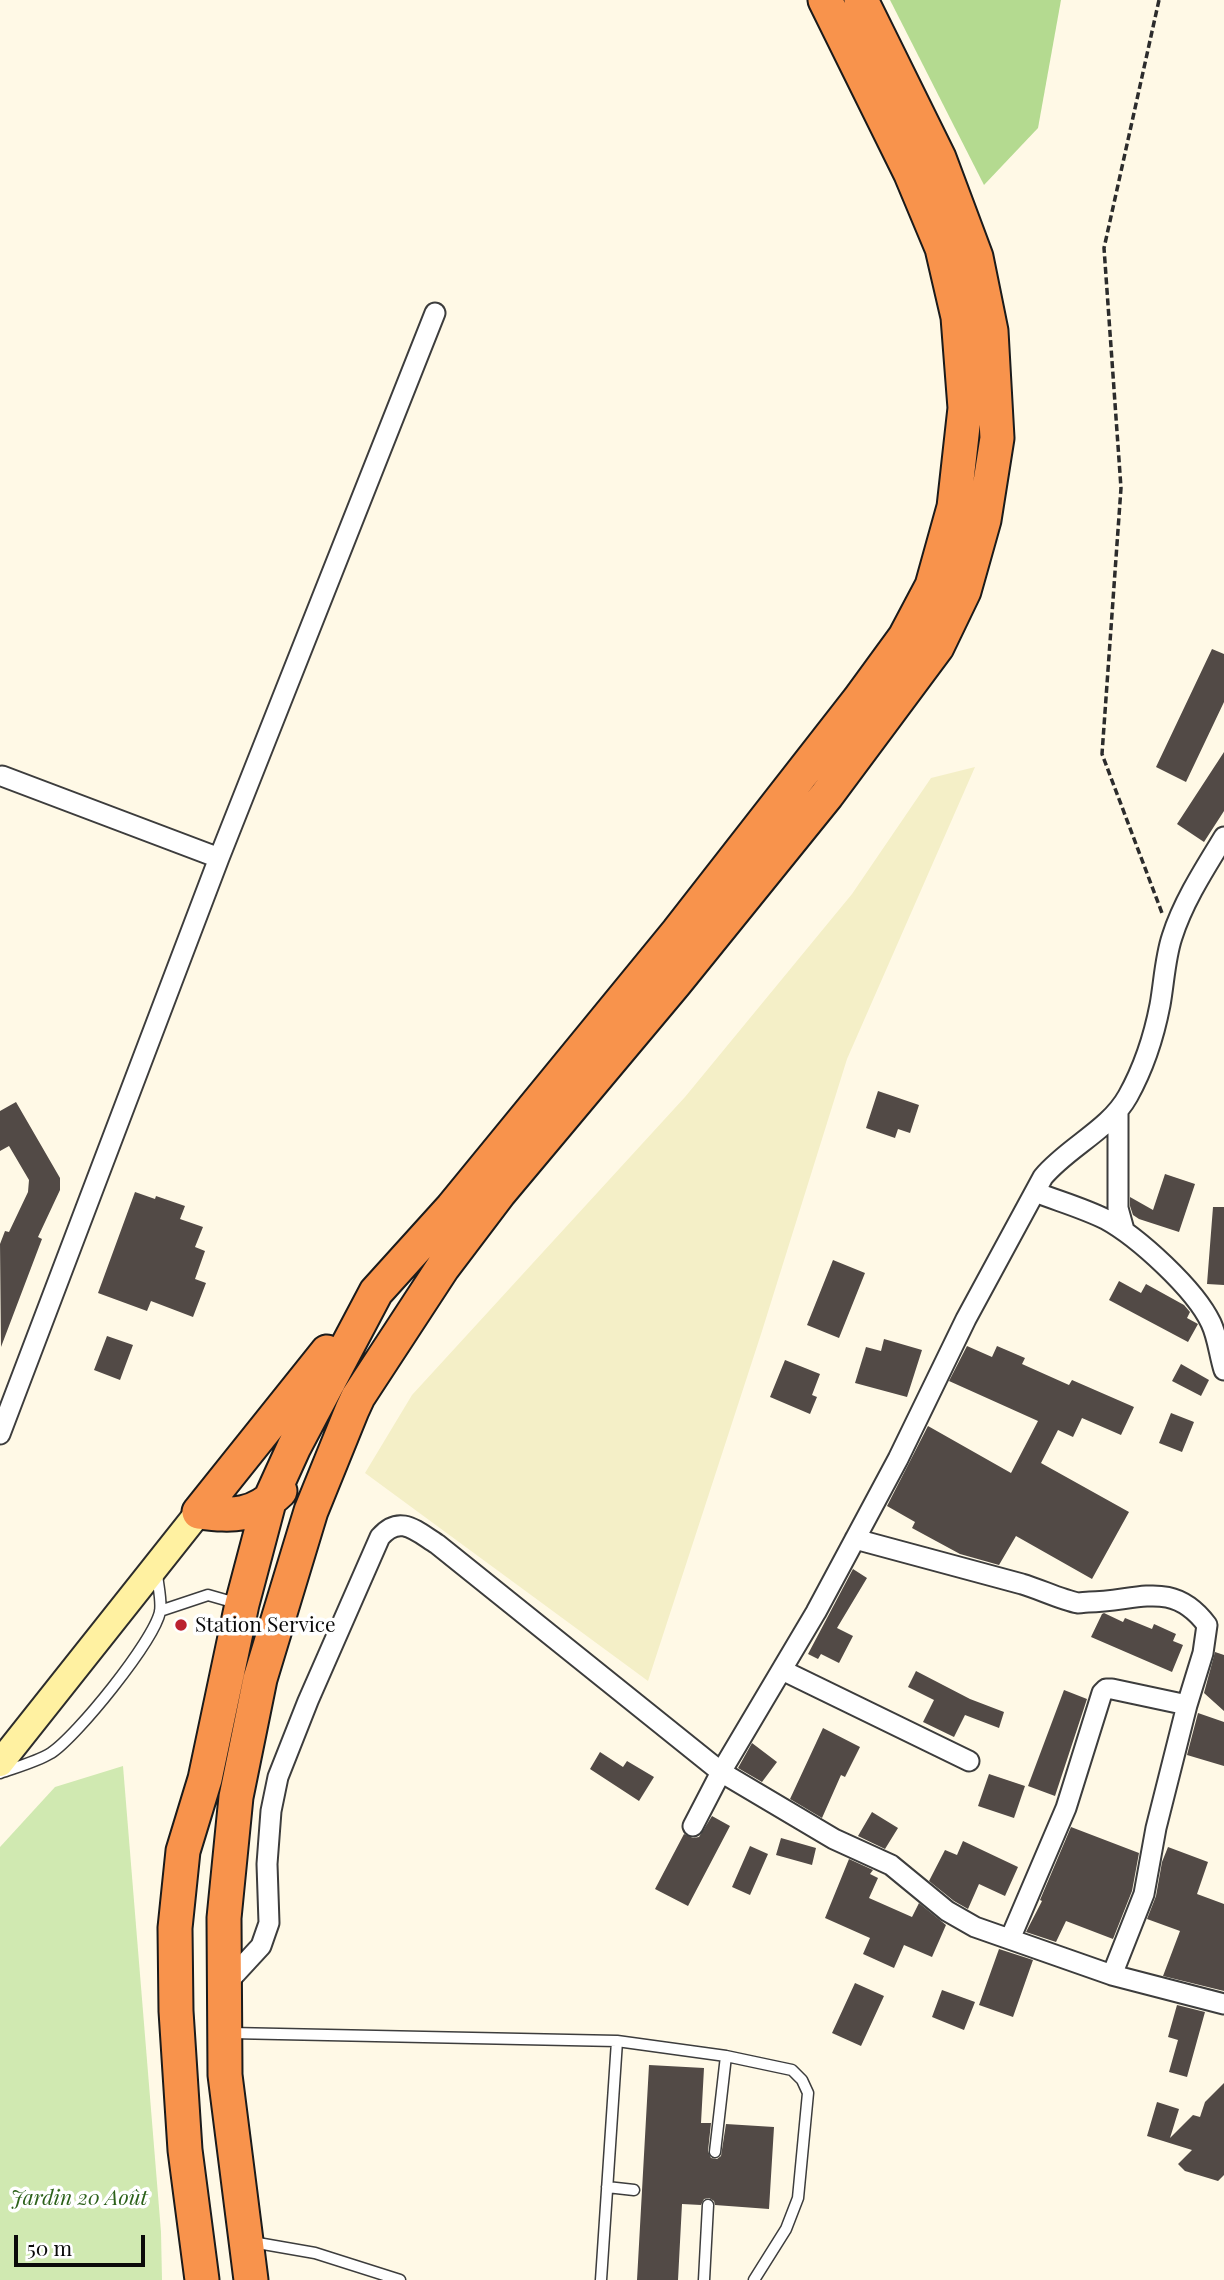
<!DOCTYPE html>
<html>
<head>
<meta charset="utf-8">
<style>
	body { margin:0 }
	#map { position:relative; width:1224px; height:2280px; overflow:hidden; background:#fff9e6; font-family:"Playfair Display",serif }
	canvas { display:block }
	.scale { position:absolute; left:14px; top:2235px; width:131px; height:32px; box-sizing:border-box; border:4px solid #0a0a0a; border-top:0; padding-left:9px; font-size:21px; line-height:24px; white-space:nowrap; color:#0a0a0a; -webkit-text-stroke:5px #fff; paint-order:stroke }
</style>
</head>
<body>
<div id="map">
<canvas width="1224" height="2280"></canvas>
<div class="scale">50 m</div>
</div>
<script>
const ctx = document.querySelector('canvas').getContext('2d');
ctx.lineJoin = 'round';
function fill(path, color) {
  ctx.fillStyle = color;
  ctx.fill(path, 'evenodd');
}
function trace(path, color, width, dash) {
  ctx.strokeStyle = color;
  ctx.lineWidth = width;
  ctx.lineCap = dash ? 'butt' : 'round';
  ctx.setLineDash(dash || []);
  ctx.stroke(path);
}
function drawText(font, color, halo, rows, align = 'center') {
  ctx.font = font + ' "Playfair Display",serif';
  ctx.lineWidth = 7;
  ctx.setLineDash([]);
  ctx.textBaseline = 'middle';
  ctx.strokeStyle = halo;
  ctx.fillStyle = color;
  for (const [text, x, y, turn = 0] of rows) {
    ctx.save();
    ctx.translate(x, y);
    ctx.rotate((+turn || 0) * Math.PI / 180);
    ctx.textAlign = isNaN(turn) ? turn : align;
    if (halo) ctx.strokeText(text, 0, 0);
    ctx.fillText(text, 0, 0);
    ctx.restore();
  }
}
const farmland = new Path2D(`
	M975,767l-128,292 -85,272 -114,350 -283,-208 47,-78 273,-298 167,-203 79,-116z`);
const green = new Path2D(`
	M123,1766l38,466 1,48h-162v-433l55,-60z`);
const forest = new Path2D(`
	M890,0h171l-23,128 -54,57z`);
const building = new Path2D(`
	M1212,649l12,5v48l-38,80 -30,-15z
	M1224,752v59l-20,31 -27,-18z
	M878,1091l41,14 -9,28 -12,-4 -3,9 -29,-10z
	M16,1102l44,76v12l-22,47 4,2 -41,108 -1,-103 5,-13 4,1 19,-40 1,-12 -20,-34 -9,5v-40z
	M1165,1174l30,10 -16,48 -40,-13 -6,-4 -3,-9v-9l23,13z
	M135,1192l20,7 1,-3 29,10 -5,13 23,8 -8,20 10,4 -10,28 11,4 -13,34 -42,-16 -4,10 -49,-18z
	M1213,1207h11v78l-17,-1z
	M833,1260l32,13 -26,65 -32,-13z
	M1119,1281l22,12 5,-9 38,21 6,7 -3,6 11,6 -10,18 -79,-42z
	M107,1336l26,9 -13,35 -26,-10z
	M884,1339l38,11 -15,47 -52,-14 11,-36 15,4z
	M967,1346l25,11 5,-11 28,12 -3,6 47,21 3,-5 62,27 -13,28 -39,-17 -9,19 -15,-7 -17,33 88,49 -37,67 -76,-43 -17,29 -39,-11 -48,-26 3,-6 -28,-16 41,-80 83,47 27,-52 -89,-40z
	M785,1360l35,14 -8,21 5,2 -7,17 -40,-17z
	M1181,1364l28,16 -8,16 -29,-15z
	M1171,1413l23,9 -12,30 -23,-9z
	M853,1569l14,9 -30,50 16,8 -14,27 -18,-9 -3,5 -10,-5z
	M1104,1613l19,9 2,-4 27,11 2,-5 22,10 -3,7 10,4 -11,27 -81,-35 11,-23z
	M1215,1652l9,3v56l-20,-18z
	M916,1671l54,28 34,13 -5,16 -34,-13 -11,22 -31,-15 11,-22 -26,-13z
	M1064,1690l23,9 -32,97 -27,-10z
	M1198,1713l26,9v44l-37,-11z
	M823,1728l37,19 -15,30 -4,-2 -19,43 -32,-19z
	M752,1743l25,19 -15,20 -24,-14z
	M600,1752l23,15 4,-6 27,16 -15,24 -49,-32z
	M989,1774l36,12 -11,32 -36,-12z
	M872,1812l26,16 -13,21 -27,-13z
	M712,1816l18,10 -42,80 -33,-17 29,-55 9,4 6,-1z
	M1071,1827l68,26 -7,38 -19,48 -47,-18 -10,21 -30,-10 16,-31 -2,-1z
	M781,1838l35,10 -4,17 -36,-10z
	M963,1841l55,26 -13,29 -26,-12 -11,25 -14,-8 -25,-20 16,-31 12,5z
	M750,1846l18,8 -18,41 -18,-8z
	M1168,1847l40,15 -11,32 27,10v87l-61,-15 17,-45 -33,-12 9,-23 6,-34z
	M849,1859l24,11 -3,4 8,4 -9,20 43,19 7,-14 27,22 -14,32 -28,-12 -10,23 -31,-14 7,-16 -45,-20z
	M999,1949l34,11 -20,57 -34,-12z
	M855,1983l29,13 -23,50 -29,-13z
	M942,1990l33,12 -11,28 -32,-13z
	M1177,2005l28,7 -18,65 -18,-5 9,-32 -10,-3z
	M649,2065l55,3 -3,55h10l-3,28 3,7 6,1 4,-3 5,-32 48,3 -5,82 -54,-4 -1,-4 -5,-3 -5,1 -3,6 -19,-1 -4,76h-41z
	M1224,2083v92l-6,6 -33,-10 -7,-7 14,-14 -45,-14 10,-34 22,7 -9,29 23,-23 7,2 5,-15z`);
const path = new Path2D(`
	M1159,0l-55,248 17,240 -19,266 60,159`);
const lane = new Path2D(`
	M160,1611l48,-16 28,8
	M0,1773c17,-6 36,-11 51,-20 26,-17 102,-111 109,-141 2,-11 -2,-26 -3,-38
	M231,2033l386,8 -16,239
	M617,2041l109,15 66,14 10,10 6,13 -10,105 -12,31 -32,51
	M715,2152l11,-96
	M607,2187l27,3
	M252,2242l63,11 85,27
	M704,2280l4,-75`);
const street = new Path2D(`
	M2,776l217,82
	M1118,1111v97l6,22
	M1035,1192c23,9 48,16 70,27 33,18 90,70 106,104 7,15 8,31 13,47
	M0,1434l219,-576 216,-545
	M855,1539c56,15 112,30 167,45 17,5 40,16 56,19 5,0 7,-1 11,-1 47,0 83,-24 118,23l-4,28 -16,52 -31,123 -12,66 -32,81
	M782,1670l187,91
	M693,1826l28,-54 95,-160 82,-153 68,-140 77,-142c25,-30 66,-47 85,-81 15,-27 26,-60 32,-91 4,-22 5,-47 12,-68 11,-35 33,-69 52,-100
	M1010,1939l56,-131 36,-115 4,-4h6l75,16
	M225,1985l36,-39 8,-23 -2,-59 4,-53 7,-34 30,-76 72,-164c20,-23 36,-6 57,7l284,228 113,67 57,26 56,46 28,16 137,48 112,29`);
const secondary = new Path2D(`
	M0,1763l199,-251`);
const highway = new Path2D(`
	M199,1512l128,-160
	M199,1512c35,4 54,5 81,-21
	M202,2280l-17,-130 -9,-139 -1,-83 8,-77 22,-72 37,-175 27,-102 25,-55 82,-155 76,-84 226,-276 181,-232 46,-63 27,-51 22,-79 11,-99 -7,-91 -16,-69 -31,-74 -86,-174
	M251,2280l-26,-205 -1,-157 12,-121 24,-118 51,-168 41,-101 6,-13 85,-130 56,-74 176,-210 152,-188 110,-148 27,-56 20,-71 13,-82 -6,-107 -15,-74 -37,-99 -78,-158`);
const markers = [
	[181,1625,7,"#bb212f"]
];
const poiNames = [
	["Station Service",195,1625]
];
const parkNames = [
	["Jardin 20 Août",79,2198]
];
fill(farmland, '#f4efc7');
fill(green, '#d0e9b1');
fill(forest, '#b4da90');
fill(building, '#524a46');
trace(lane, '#3d3d3d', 13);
trace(street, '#3d3d3d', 23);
trace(secondary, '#2c2c2c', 30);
trace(highway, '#1b1b1b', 37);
trace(path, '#2c2c2c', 3.5, [7, 3.5]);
trace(lane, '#fff', 10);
trace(street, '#fff', 19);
trace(secondary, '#fff1a1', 26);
trace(highway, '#f8934c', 33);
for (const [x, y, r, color] of markers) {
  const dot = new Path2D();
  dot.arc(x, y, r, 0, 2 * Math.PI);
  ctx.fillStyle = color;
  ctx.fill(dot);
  trace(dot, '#fff', 2.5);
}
drawText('21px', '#0a0a0a', '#fff', poiNames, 'left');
drawText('italic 21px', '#2c611a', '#fff', parkNames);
</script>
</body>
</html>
